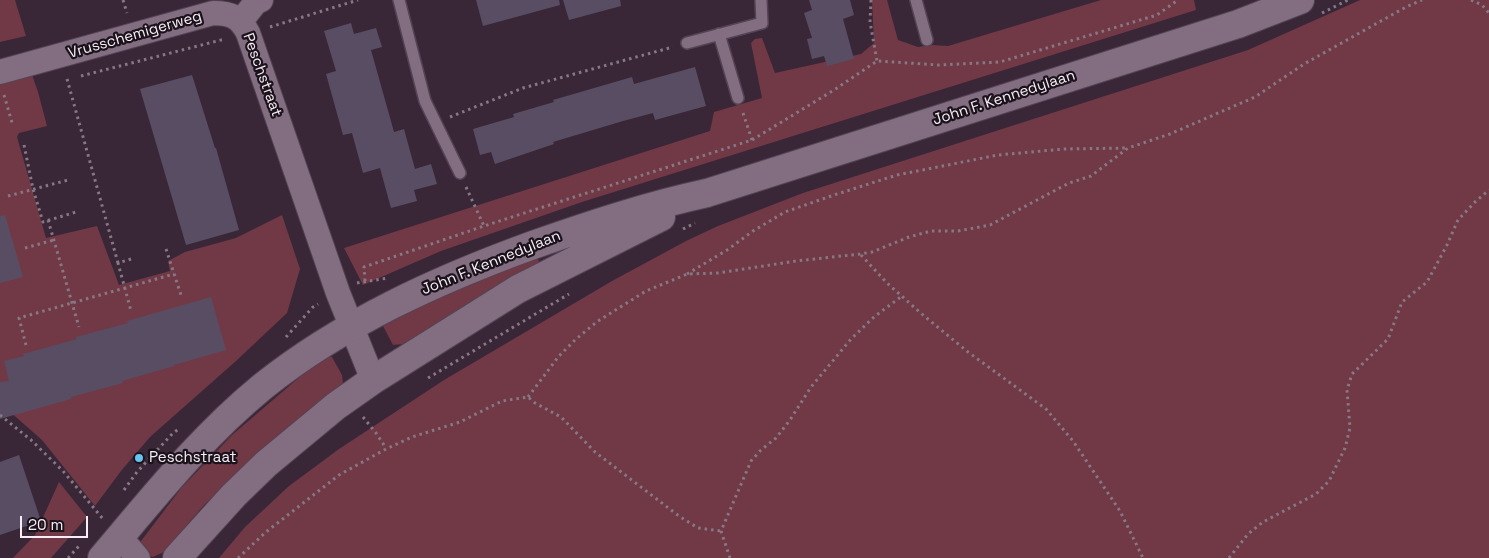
<!DOCTYPE html>
<html>
<head>
<meta charset="utf-8">
<style>
	body { margin:0 }
	#map { position:relative; width:1489px; height:558px; overflow:hidden; background:#392738; font-family:"Space Grotesk",sans-serif }
	canvas { display:block }
	.scale { position:absolute; left:20px; top:516px; width:68px; height:22px; box-sizing:border-box; border:2px solid #f8ecf7; border-top:0; padding-left:6px; font-size:15px; line-height:18px; white-space:nowrap; color:#f8ecf7; -webkit-text-stroke:4px #1b131b; paint-order:stroke }
</style>
</head>
<body>
<div id="map">
<canvas width="1489" height="558"></canvas>
<div class="scale">20 m</div>
</div>
<script>
const ctx = document.querySelector('canvas').getContext('2d');
ctx.lineJoin = 'round';
function fill(path, color) {
  ctx.fillStyle = color;
  ctx.fill(path, 'evenodd');
}
function trace(path, color, width, dash) {
  ctx.strokeStyle = color;
  ctx.lineWidth = width;
  ctx.lineCap = dash ? 'butt' : 'round';
  ctx.setLineDash(dash || []);
  ctx.stroke(path);
}
function drawText(font, color, halo, rows, align = 'center') {
  ctx.font = font + ' "Space Grotesk",sans-serif';
  ctx.lineWidth = 4.5;
  ctx.setLineDash([]);
  ctx.textBaseline = 'middle';
  ctx.strokeStyle = halo;
  ctx.fillStyle = color;
  for (const [text, x, y, turn = 0] of rows) {
    ctx.save();
    ctx.translate(x, y);
    ctx.rotate((+turn || 0) * Math.PI / 180);
    ctx.textAlign = isNaN(turn) ? turn : align;
    if (halo) ctx.strokeText(text, 0, 0);
    ctx.fillText(text, 0, 0);
    ctx.restore();
  }
}
const green = new Path2D(`
	M0,0h15l11,36 -26,6z
	M872,0h15l11,40 20,7 14,-2 16,1 153,-46h93l2,10 -614,192 -141,49 -78,34 -19,-37 366,-117 4,-19 48,-14 -11,-55 4,-4 7,-1 13,35 86,-19 13,-11z
	M1360,0h129v558h-1270l26,-31 44,-41 50,-37 105,-69 168,-99 74,-40 32,-15 85,-33 445,-143z
	M30,69l8,23 9,34 -28,7 -2,4 29,101 51,-12 22,59 51,-14 -2,-10 17,-9 51,-14 46,-23 18,54 -13,44 -51,48 -86,76 -29,34 -26,35 -53,-66 -42,-37v-325z
	M535,258h3l1,5 -136,81 -10,1 -10,-19v-5l46,-25z
	M323,357h9l10,18 2,17 -46,28 -94,85 -40,47 -11,5 -8,-1 -7,-11 44,-58 50,-52z
	M59,482l28,35 -36,41h-38l22,-23z`);
const building = new Path2D(`
	M476,0h83l1,5 -77,21z
	M563,0h57l1,6 -52,14z
	M809,0h41l4,15 -11,4 11,40 -27,7 -3,-10 -12,3 -5,-20 5,-1 -8,-25 8,-3z
	M351,23l3,11 22,-6 6,19 -11,3 23,82 10,-3 11,40 16,-5 6,20 -23,6 3,11 -26,7 -11,-40 -17,5 -11,-40 -9,2 -17,-61 10,-3 -12,-40z
	M695,67l11,39 -51,14 -2,-7 -30,8 -70,21 1,2 -59,20 -4,-12 -11,3 -7,-26 41,-12 -1,-3 41,-12 -1,-2 79,-23 2,7z
	M192,75l23,73h1l23,82 -53,15 -46,-156z
	M5,215l18,62 -23,6v-67z
	M211,297l15,53 -52,15v1l-52,15 1,2 -52,14v2l-71,20v-37l9,-1 -5,-20 20,-5 -1,-2 54,-15 -1,-2 52,-14 -1,-2z
	M19,455l22,66 -41,14v-73z`);
const path = new Path2D(`
	M123,0l4,13
	M871,0l-1,22 7,39
	M1471,0l11,5 7,8
	M1322,13l26,-13
	M270,27l88,-27
	M81,76l144,-37
	M67,79l51,184
	M4,95l9,31
	M743,113l9,27
	M450,117l73,-29 150,-41
	M24,145l9,44 10,33 33,-10
	M466,187l18,39
	M8,196l60,-16
	M48,220l31,107
	M683,229l12,-6
	M25,248l29,-8
	M166,249l15,46
	M861,255l26,28 36,32 45,37 78,57 27,32 47,70 23,47
	M131,259l-13,4 13,48
	M687,274l40,-24 26,-19 32,-19 49,-17 63,-20 101,-20 66,-6 63,-1
	M365,281l-1,-14 120,-41 268,-86 82,-50 43,-29 62,4 61,-3 157,-47 21,-15
	M357,283l31,-5
	M286,337l27,-30 5,-3
	M26,345l-7,-27 155,-44
	M428,378l141,-84
	M528,397l31,-41 17,-17 22,-18 48,-30 41,-17 31,-1 78,-12 64,-7 12,-2 37,-15 22,-6h27l32,-6 79,-42 22,-7 37,-28 42,-14 85,-37 49,-33 102,-57 16,-7
	M0,415l31,25 32,31 40,48
	M363,417l13,16 10,15
	M124,490l13,-18 36,-39 7,-5
	M68,558l11,-12
	M238,558l28,-26 73,-57 47,-26 26,-12 48,-15 42,-21 26,-4 7,6 26,14 34,35 84,64 19,12 23,3
	M730,558l-9,-27 30,-70 10,-11 15,-12 14,-18 21,-33 40,-48 23,-22 28,-21
	M1229,558l19,-24 15,-12 53,-28 13,-13 16,-33 5,-20 -3,-38 5,-16 36,-35 14,-37 25,-20 20,-37 11,-25 17,-18 14,-12`);
const service = new Path2D(`
	M399,0l26,101 35,72
	M916,0l11,40
	M719,34l19,64
	M687,43l75,-20 -1,-23`);
const minor = new Path2D(`
	M241,21l15,-19 5,-2
	M0,72l213,-59c18,0 27,4 35,20l90,260 35,87
	M120,537l18,21`);
const tertiary = new Path2D(`
	M102,558c51,-60 99,-121 160,-171 80,-64 175,-107 271,-142 57,-20 114,-39 174,-52l531,-169 62,-24
	M177,558l57,-63 32,-31 70,-58 37,-26 145,-91 143,-72`);
const markers = [
	[139,458,5,"#67c4f0"]
];
const streetNames = [
	["Vrusschemigerweg",135,35,-16],
	["Peschstraat",262,75,70],
	["John F. Kennedylaan",1004,98,-18],
	["John F. Kennedylaan",491,263,-22]
];
const poiNames = [
	["Peschstraat",149,458]
];
fill(green, '#713845');
fill(building, '#594d64');
trace(service, '#544453', 14);
trace(minor, '#544453', 26);
trace(tertiary, '#544453', 30);
trace(path, '#877886', 3, [2.5, 4]);
trace(service, '#826d81', 11);
trace(minor, '#826d81', 24);
trace(tertiary, '#826d81', 28);
for (const [x, y, r, color] of markers) {
  const dot = new Path2D();
  dot.arc(x, y, r, 0, 2 * Math.PI);
  ctx.fillStyle = color;
  ctx.fill(dot);
  trace(dot, '#1b131b', 2);
}
drawText('15px', '#f8ecf7', '#1b131b', streetNames);
drawText('15px', '#f8ecf7', '#1b131b', poiNames, 'left');
</script>
</body>
</html>
